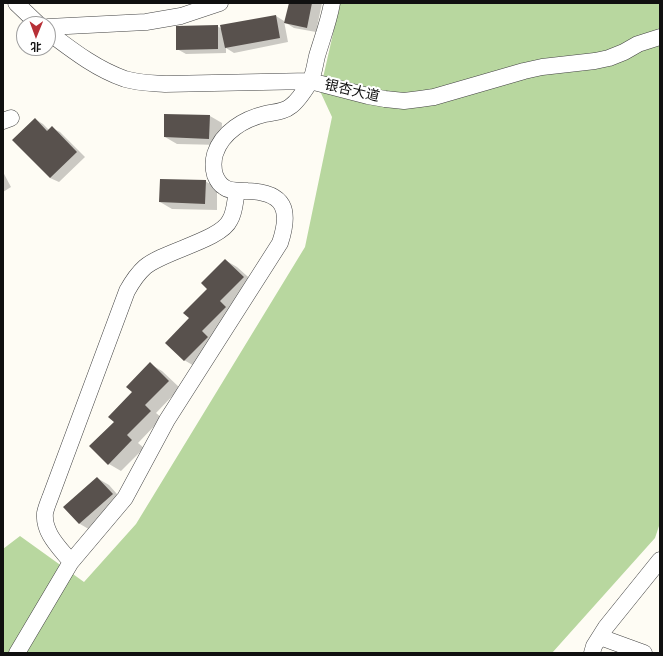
<!DOCTYPE html>
<html>
<head>
<meta charset="utf-8">
<style>
	body { margin:0 }
	#map { position:relative; width:663px; height:656px; overflow:hidden; background:#fefcf4; font-family:"Noto Serif","Noto Sans SC",serif }
	canvas { display:block }
	.frame { position:absolute; inset:0; border:4px solid #101010; pointer-events:none }
	.north { position:absolute; left:16px; top:16px; width:40px; height:40px; box-sizing:border-box; background:#fff; border:1px solid #9f9f9f; border-radius:50%; rotate:181deg; font-size:11px; font-weight:700; line-height:16px; text-align:center; color:#101010 }
	.north::after { content:''; display:block; margin:auto; width:14px; height:18px; background:#b73037; clip-path:polygon(50% 0,100% 100%,50% 72%,0 100%) }
</style>
</head>
<body>
<div id="map">
<canvas width="663" height="656"></canvas>
<div class="frame"></div>
<div class="north">北</div>
</div>
<script>
const ctx = document.querySelector('canvas').getContext('2d');
ctx.lineJoin = 'round';
function fill(path, color) {
  ctx.fillStyle = color;
  ctx.fill(path, 'evenodd');
}
function trace(path, color, width, dash) {
  ctx.strokeStyle = color;
  ctx.lineWidth = width;
  ctx.lineCap = dash ? 'butt' : 'round';
  ctx.setLineDash(dash || []);
  ctx.stroke(path);
}
function drawText(font, color, halo, rows, align = 'center') {
  ctx.font = font + ' "Noto Serif","Noto Sans SC",serif';
  ctx.lineWidth = 4;
  ctx.setLineDash([]);
  ctx.textBaseline = 'middle';
  ctx.strokeStyle = halo;
  ctx.fillStyle = color;
  for (const [text, x, y, turn = 0] of rows) {
    ctx.save();
    ctx.translate(x, y);
    ctx.rotate((+turn || 0) * Math.PI / 180);
    ctx.textAlign = isNaN(turn) ? turn : align;
    if (halo) ctx.strokeText(text, 0, 0);
    ctx.fillText(text, 0, 0);
    ctx.restore();
  }
}
const forest = new Path2D(`
	M340,3h320v520l-5,15 -103,115h-549v-104l17,-13 64,46 52,-58 169,-277 27,-130 -12,-26z`);
const shadow = new Path2D(`
	M290,3h32l-6,29 -22,-4 -8,-5z
	M276,16l8,5 4,21 -54,11 -8,-5v5l-40,1 -9,-5 40,-23 5,3z
	M210,116l12,7 -1,22 -44,-1 -12,-7z
	M35,119l8,5 6,6 3,-2 8,4 25,25 -26,25 -9,-4z
	M3,172l8,15 -8,5z
	M205,181l12,7v22l-45,-1 -12,-7z
	M225,260l12,7 19,17 -60,83 -12,-7 6,-42z
	M150,364l12,7 18,17 -24,25 6,5 -24,25 6,5 -23,23 -12,-7 6,-42z
	M97,478l12,7 15,17 -32,29 -12,-7 -15,-17z`);
const building = new Path2D(`
	M289,3h23l-5,25 -23,-5z
	M276,15l4,23 -55,10 -5,-23z
	M218,25v24l-42,1v-24z
	M164,114l46,1 -1,24 -45,-2z
	M35,118l12,13 5,-5 25,26 -27,26 -38,-38z
	M160,179l46,1 -1,24 -46,-2z
	M225,259l19,18 -24,24 6,6 -24,24 6,6 -24,24 -19,-18 24,-25 -6,-5 24,-24 -6,-6z
	M150,362l19,19 -24,24 6,6 -24,24 5,5 -24,25 -19,-19 25,-24 -6,-5 24,-25 -6,-5z
	M97,477l16,17 -34,30 -16,-17z`);
const minor = new Path2D(`
	M16,3l22,21
	M48,27l98,-5 35,-6 39,-13
	M48,32c24,18 48,37 77,47 13,4 27,4 40,5l145,-3 58,15 17,3 19,2 16,-2 14,-2 90,-26 18,-4 53,-6 14,-3 15,-6 14,-8 22,-7
	M3,121l8,-3
	M71,562c-11,-14 -28,-29 -26,-49 1,-5 3,-10 5,-15l77,-207c5,-9 10,-17 18,-24 19,-16 76,-27 85,-47 5,-8 5,-20 7,-29
	M600,637l44,16
	M17,653l54,-91 54,-64 42,-78 113,-177c11,-33 5,-51 -33,-52 -7,-1 -17,1 -23,-4 -5,-3 -7,-7 -9,-12 -2,-7 -2,-14 0,-21 7,-22 29,-35 50,-40 9,-2 19,-2 26,-8 7,-5 14,-16 19,-24 4,-8 5,-18 7,-26 5,-17 12,-35 15,-53
	M592,653l2,-7 12,-19 54,-67`);
const streetNames = [
	["银杏大道",352,91,13]
];
fill(forest, '#b8d79f');
fill(shadow, '#0003');
fill(building, '#58514d');
trace(minor, '#434343', 17);
trace(minor, '#fff', 16);
drawText('14px', '#101010', '#fff', streetNames);
</script>
</body>
</html>
